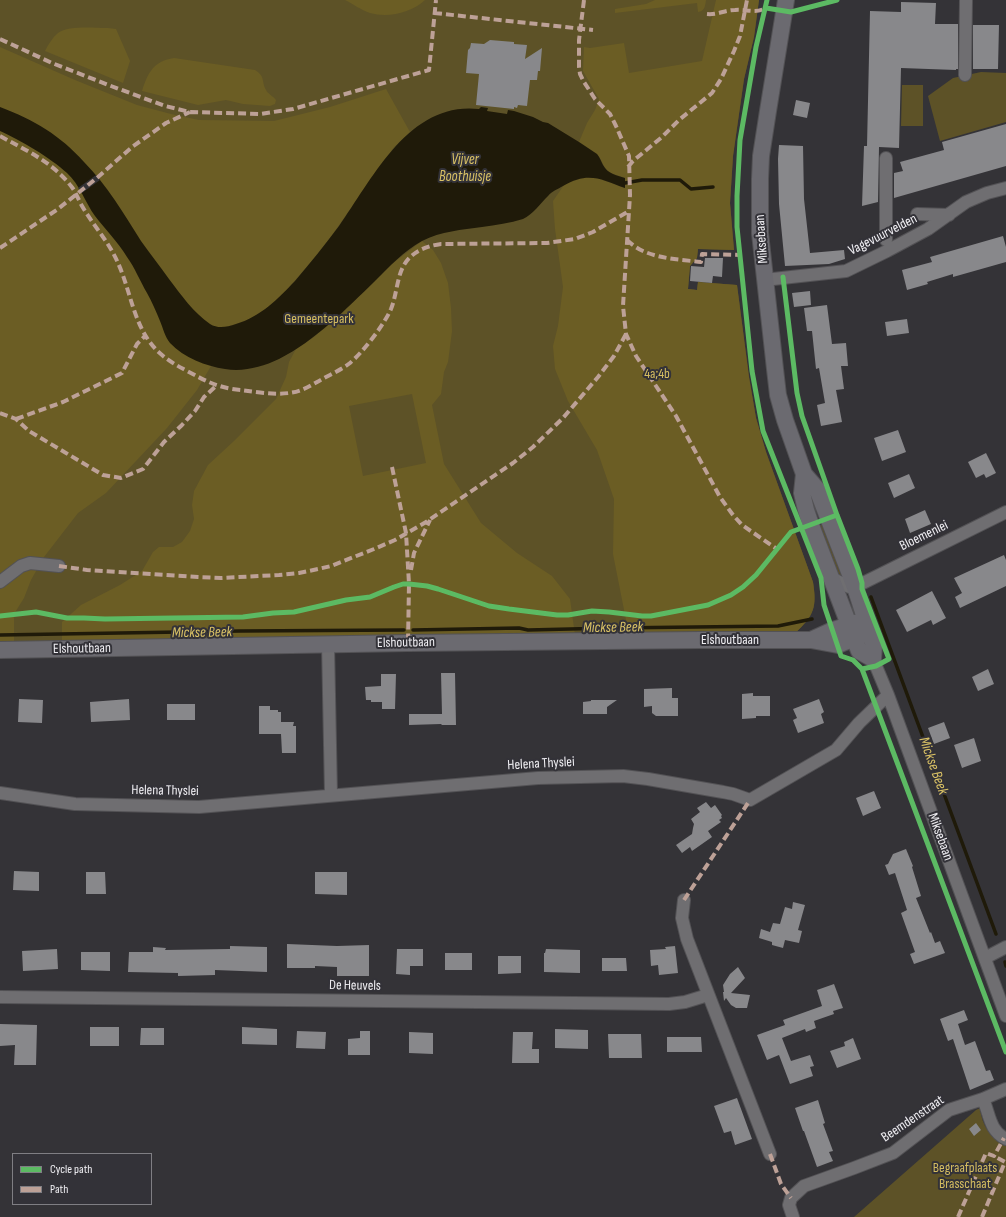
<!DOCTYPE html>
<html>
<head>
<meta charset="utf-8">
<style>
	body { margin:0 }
	#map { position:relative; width:1006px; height:1217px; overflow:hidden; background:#343337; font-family:"Sofia Sans Condensed",sans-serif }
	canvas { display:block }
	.legend { position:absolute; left:12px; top:1153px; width:140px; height:52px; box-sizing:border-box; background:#333238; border:1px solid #7f7e83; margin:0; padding:5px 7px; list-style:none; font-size:12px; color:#f0eff3 }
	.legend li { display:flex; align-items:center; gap:8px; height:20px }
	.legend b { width:20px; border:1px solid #7f7e83 }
</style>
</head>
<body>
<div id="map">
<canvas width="1006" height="1217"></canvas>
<ul class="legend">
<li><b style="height:5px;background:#5cba63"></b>Cycle path</li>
<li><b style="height:5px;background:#bda197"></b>Path</li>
</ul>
</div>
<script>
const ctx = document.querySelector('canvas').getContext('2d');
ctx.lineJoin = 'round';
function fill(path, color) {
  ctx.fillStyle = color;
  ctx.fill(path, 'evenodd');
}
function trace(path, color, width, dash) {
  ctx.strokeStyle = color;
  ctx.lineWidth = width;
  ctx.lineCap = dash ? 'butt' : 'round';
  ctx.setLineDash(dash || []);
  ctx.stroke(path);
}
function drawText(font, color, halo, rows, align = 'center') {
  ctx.font = font + ' "Sofia Sans Condensed",sans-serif';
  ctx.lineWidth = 4;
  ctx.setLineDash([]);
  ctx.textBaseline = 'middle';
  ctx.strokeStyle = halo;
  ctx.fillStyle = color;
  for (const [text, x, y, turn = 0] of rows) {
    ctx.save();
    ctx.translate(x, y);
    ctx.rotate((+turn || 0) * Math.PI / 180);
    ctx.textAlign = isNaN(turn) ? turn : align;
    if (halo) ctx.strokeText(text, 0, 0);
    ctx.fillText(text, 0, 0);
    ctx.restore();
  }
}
const green = new Path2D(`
	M0,0h759l-5,37 -10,42 -11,77 -3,47 4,47 -36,-1 -1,9 -7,8 -2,23 9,1 1,-8 39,3 12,92 7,41 10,34 47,130c4,25 1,34 -18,51l-795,9z
	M981,72l25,1v49l-66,19 -12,-45 25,-18z
	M902,85h21v41h-22z
	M827,523l22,59 -11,-5 -19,-51z
	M980,1108c2,18 10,29 26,38v71h-152l122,-107z`);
const forest = new Path2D(`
	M345,0h80c-14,13 -37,18 -55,13 -9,-3 -17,-9 -25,-13z
	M655,0h51c-1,6 -1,11 -8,12l-1,-9 -82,10v-4l31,-5z
	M716,0h43l-5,37 -10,42 -11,77 -3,47 4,47 -36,-1 -1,9 -7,8 -2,23 9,1 1,-8 39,3 12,92 7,41 10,34 47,130c4,25 1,34 -18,51l-166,2 -16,-81 1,-55 -17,-49 -29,-49 -13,-32 -2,-23 5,-20 5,-39 -8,-58 -2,-28 11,-16 9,-5 11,-3 13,1 28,10v-10l-17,-6 -4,-6 -4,-8 -3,-4 -18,-12 8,-19 8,-13 4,-11 -16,-28 1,-24 6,1 34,-5 5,30 73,-12z
	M108,28l8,1 14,32 -7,22 -78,-32c3,-6 7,-13 13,-18 10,-8 38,-5 50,-5z
	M0,47l75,33 62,25 34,9 28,6 75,1 56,-14 56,-18 24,43 -16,15 -62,88 -21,27 -28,32 -16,14 -13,9 -15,6 -13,4 -15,39 -14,24 -30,38 -61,65 -28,20 -34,44 -13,23 -7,18 -10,16v28h-14z
	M174,58l81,12c11,7 6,11 11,20 2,4 7,6 10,10l-1,4 -5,2 -27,-2 -17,-4 -28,5 -56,-14c6,-19 12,-30 32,-33z
	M422,241l11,9 8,13 7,20 3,25 1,23 -4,31 -4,10 -3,22 -9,11 12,59 37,59 36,30 35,23 18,23 5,36 -513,6v-19l19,-17 39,-20 22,-14 11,-19 6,-5h14l9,-5 8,-11 4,-12 -2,-14 2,-14 14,-26 26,-24 42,-42 10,-22 3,-15 7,-13 18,-12 27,-23 52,-51zM412,394l14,69 -63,13 -14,-70z`);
const water = new Path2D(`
	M0,107c34,13 60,28 84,55 23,23 40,52 57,79 9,13 19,25 28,38 12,16 25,34 41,45 8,5 17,3 26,0 24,-7 42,-25 59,-43 15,-18 30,-36 44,-55 34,-48 70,-125 140,-117l2,-2 7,1 -1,3 20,3 1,-4 6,1 19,6 10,5 5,1 31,19 18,12c3,4 4,7 6,11 5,9 13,10 22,13v10c-24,-9 -37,-17 -62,-2 -5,3 -11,5 -15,10 -8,8 -15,18 -25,23 -13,4 -27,6 -41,8 -20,3 -41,4 -60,14 -18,10 -33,26 -47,40 -30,29 -59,59 -96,78 -17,8 -35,13 -54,10 -19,-3 -41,-11 -55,-26 -5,-6 -7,-15 -10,-22 -4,-10 -8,-19 -13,-28 -7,-12 -12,-25 -20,-36 -9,-15 -21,-27 -32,-41 -10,-14 -15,-31 -28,-43 -16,-15 -47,-33 -67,-42z`);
const pier = new Path2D(`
	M96,175l4,5 -18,13 -4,-5z`);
const stream = new Path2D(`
	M625,183l17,-3h38l11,9 22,-2
	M871,597l125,337
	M413,630l106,-2 9,2 84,-2 166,-2 34,-7
	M0,635l240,-4 164,-1
	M1005,962l1,4`);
const building = new Path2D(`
	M901,2l35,1 -1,21h23v45h-2v1l-55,-2 -2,80 -20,-1 -1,55 -16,4 2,-60h3l3,-135 31,1z
	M973,25h26l-1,44h-25z
	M490,40l24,2v2l13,1 -2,14 17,-11 -2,23h-2l-1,9h-7l-3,26 -9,-1 -1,3 -3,-1v2l-38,-4 3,-31 -13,-1 2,-23 2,-2 1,-5 13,1z
	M796,100l14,3 -3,15 -14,-3z
	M1006,124v42l-112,32v-25l9,-2 -3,-9 44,-12 -2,-8z
	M779,145l24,1 1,53 6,54 34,-3 1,9 -16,5 -44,2 -6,-62 -1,-45z
	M1003,236l3,11v15l-53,15v-3l-26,8 1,2 -21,6 -5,-20 30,-8 -2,-5z
	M705,258h18l-1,19 -9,-1 -1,7 -22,-2 1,-15 13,1z
	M810,291l1,14 -17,2 -2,-14z
	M827,305l5,39 14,-1 2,23h-7l3,23 -8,1 6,32 -21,4 -4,-21 8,-2 -6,-35 -3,1 -4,-38h-5l-3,-23z
	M907,319l2,14 -22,3 -2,-14z
	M898,430l8,22 -24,9 -8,-23z
	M986,453l10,20 -10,5 -2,-4 -8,4 -8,-16z
	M909,474l6,14 -21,10 -6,-15z
	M925,510l6,14 -21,9 -5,-14z
	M1004,555l2,5v26l-46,22 -5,-11 7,-4 -8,-15z
	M932,591l14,27 -13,7 -2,-5 -24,12 -11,-22z
	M988,669l6,15 -16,7 -6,-14z
	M441,673h14l1,52h-14l-1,-1 -32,1v-11h33z
	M381,674h15l-1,35h-13v-7h-11v-2h-5l-1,-13 16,-1z
	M672,688v10h6v18h-22l-4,-3v-7l-8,1v-18z
	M753,693v3h17v20h-14v2l-14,1v-25z
	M19,699l24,1 -1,23 -24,-1z
	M129,699l1,21 -39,2 -1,-20z
	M819,699l5,13 -3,2 3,9 -26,10 -5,-13 4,-2 -4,-9z
	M591,700h26l-10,7v7h-24v-12l8,-1z
	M167,704h28v16h-28z
	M259,706h11v4h8v2h3v10h13l-1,4h3v27h-14l-1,-19h-22z
	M944,722l6,16 -16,6 -6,-16z
	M974,738l7,23 -19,7 -8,-23z
	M874,791l7,17 -18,8 -7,-18z
	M706,802l5,6 4,-3 7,10 -1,1 1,2 -3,2 2,2 -13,9 4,6 -20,14 -2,-4 -8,6 -6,-8 16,-11 1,-6 1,-4 -3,-5 9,-7 -3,-4z
	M906,849l7,17 -1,1 9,29 -5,2 14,35 1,-1 4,11 5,-2 5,12 -31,11 -4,-10 5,-2 -14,-39 6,-3 -12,-37 -6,2 -4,-10 3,-1 5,-10z
	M14,871l25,1v19l-26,-1z
	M86,872h19l1,22h-20z
	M315,872h32v23l-32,-1z
	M793,902l12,3 -7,25 4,1 -3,12 -14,-3 -2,8 -11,-3v-3l-13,-4 2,-9 9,3 3,-9 7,1 5,-17 7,2z
	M287,944l50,2 32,-1v31h-32v-9l-22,-1v2h-28z
	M230,946l37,1v25l-52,-2v5l-37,1v-3l-50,-1 1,-20h24v-5l13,1 -1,2 65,-1z
	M675,946l3,27 -19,2 -1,-10 -7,1 -1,-16 16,-1 -1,-2z
	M57,949l1,20 -35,2 -1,-20z
	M397,949h26v17h-13v9l-14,-1z
	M546,949l34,1v23l-36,-1v-19h1z
	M81,952h29v19l-29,-1z
	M445,953h27v17h-27z
	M498,956h23v17l-23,1z
	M602,958h24l1,13h-25z
	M738,967l7,11 -14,15 19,2 -3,13h-11l-5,-3 -5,-7 -2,3 -1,-9h1l-1,-7 7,-11z
	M834,984l9,24 -10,3 1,3 -20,7 2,7 -10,4 -1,-3 -23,9 9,23 19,-6 4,11 -4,1 3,9 -23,8 -11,-29 -12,5 -10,-25 28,-10 -2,-5 39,-14 -5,-16z
	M964,1010l4,10 -10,4 7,21 10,-4 11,30 4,-1 4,10 -24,10 -17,-51 -5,2 -8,-22z
	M0,1024l37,1 -1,40h-22l1,-20 -15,1z
	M90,1027h29v19h-29z
	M242,1027l35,2v16l-35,-1z
	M141,1028h23v17h-24z
	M555,1029l33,1v19l-33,-1z
	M297,1031l29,1 -1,17 -29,-1z
	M360,1031h10v24h-22v-16l12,-1z
	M409,1032l24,1v21l-24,-1z
	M513,1032h20l-1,17h7v14h-27z
	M608,1034h33l1,24h-33z
	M667,1037h34l1,15h-35z
	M853,1038l8,21 -24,9 -7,-17 15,-5 -1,-4z
	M737,1098l15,41 -17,6 -4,-14 -7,2 -10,-27z
	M818,1100l7,23 -2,1 10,27 -4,1 4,9 -16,6 -13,-36h-1l-8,-23z
	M976,1123l5,7 -7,6 -5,-7z`);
const minor = new Path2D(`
	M965,75l1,-75
	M886,158v82
	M917,214l32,1
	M764,280l82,-9 41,-20 41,-22 38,-27 21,-9 19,-5
	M832,578l17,9h6l151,-75
	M0,582l21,-16 9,-3 29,3
	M328,644l3,151
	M873,659l15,36 118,321
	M0,793l75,11 124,3 339,-29 85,-2 25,3 75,13 10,2 17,6 86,-50 23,-27 29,-28
	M684,900l-2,18 5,21 83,215
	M985,958l21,-11
	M0,997l669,7 16,-2 23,-7
	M983,1099c7,16 6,31 23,40
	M793,1217l-4,-12 2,-7 13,-12 50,-18 39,-15 56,-43 34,-11 23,-10`);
const major = new Path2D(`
	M786,0l-18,111 -7,45 -1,23v54l15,136 3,26 7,25 19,54 13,15 38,98 19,59 -1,13 -14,-8 -48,-126 -5,-15 -4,-17 2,-19
	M811,640l22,-10 25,-8
	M0,650l408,-7 293,-3h110l27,5 26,-11`);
const quiet = new Path2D(`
	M584,0l-5,40v27l1,7 4,8 11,17 15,15 6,12 13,30 1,39 -7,111 3,28 10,22 40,60 44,81 13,18 9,10 35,24
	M434,13l159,17
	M707,14c11,1 18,-4 28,-4 12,-1 20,4 31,-2
	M0,39l52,24 59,23 54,20 25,6 70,2 33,-5 136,-39 7,-70
	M0,136c27,15 51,25 71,50 5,6 7,13 11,20 11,19 27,36 36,57 14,31 16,69 44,92 8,7 16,11 25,16 19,10 31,17 54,19 15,2 33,5 48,3 11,-1 21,-7 30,-12 10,-6 22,-11 31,-18 13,-11 34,-38 41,-54 4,-10 5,-20 8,-31 5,-22 21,-31 42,-34l106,-1 28,-4 18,-7 36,-21
	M628,167l5,-6 29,-24 17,-17 33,-27 9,-14 13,-28 6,-15 7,-36
	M627,240c19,19 49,19 74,22l1,-8 38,1
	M0,248l58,-39 40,-32 34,-30 34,-24 24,-11
	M0,413l16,6 13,12 74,44 18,3 22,-9 21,-27 18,-17 13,-14 9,-14 12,-11
	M16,419l47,-17 59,-29 15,-29 8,-8
	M392,467l14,66 3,51 -1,59
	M59,566l28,4 111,7 23,1 58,-3 20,-2 19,-4 13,-3 43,-17 21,-9 31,-18 87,-59 20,-16 30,-29 35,-41 16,-21 12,-22
	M411,570l3,-17 16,-33
	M684,900l66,-100
	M770,1154l11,30 10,14
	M958,1217l28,-64 8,3 10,-18
	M982,1217l23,-55 -11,-6`);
const cycleway = new Path2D(`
	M767,0l-11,47 -16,93 -3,56v31l15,144 11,60 58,147 3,27 17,51 12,4 9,9 144,383
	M766,8l25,4 46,-12
	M783,277l14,116 5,23 35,99 21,54 4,14v6l27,70 -13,7 -14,3
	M0,616l36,-4 31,6h17l21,1 138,-2 30,-4 21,-1 52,-12 24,-3 24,-10 9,-3h6l18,2 11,3 51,17 20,3 48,6h11l24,-4 17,1 33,4h9l57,-11 23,-10 12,-8 13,-12 35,-43 46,-17`);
const streetNames = [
	["Vagevuurvelden",883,235,-27],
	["Miksebaan",762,239,-94],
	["Bloemenlei",924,536,-26],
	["Elshoutbaan",730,640],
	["Elshoutbaan",406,643,-1],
	["Elshoutbaan",82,649,-1],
	["Helena Thyslei",541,764,-3],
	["Helena Thyslei",165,791,1],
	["Miksebaan",940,837,70],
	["De Heuvels",355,986,1],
	["Beemdenstraat",913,1119,-34]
];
const parkNames = [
	["Gemeentepark",319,319],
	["4a;4b",657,374],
	["Begraafplaats",965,1168],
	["Brasschaat",965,1184]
];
const waterNames = [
	["Vijver",465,160],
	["Boothuisje",465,177],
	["Mickse Beek",613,628,-1],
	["Mickse Beek",202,633,-1],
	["Mickse Beek",933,766,70]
];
fill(green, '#5d5227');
fill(forest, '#6b5d24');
fill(water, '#1f1a09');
fill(pier, '#343337');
trace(stream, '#1f1a09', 3.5);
fill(building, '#88888b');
trace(minor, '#535255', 14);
trace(major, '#535255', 18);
trace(minor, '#6f6e71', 12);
trace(major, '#6b6a70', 16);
trace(quiet, '#bda197', 4, [8, 4]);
trace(cycleway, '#5cba63', 5);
drawText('14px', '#f0eff3', '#333238', streetNames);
drawText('14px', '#d5bd60', '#333238', parkNames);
drawText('italic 15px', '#dac265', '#333238', waterNames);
</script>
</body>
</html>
